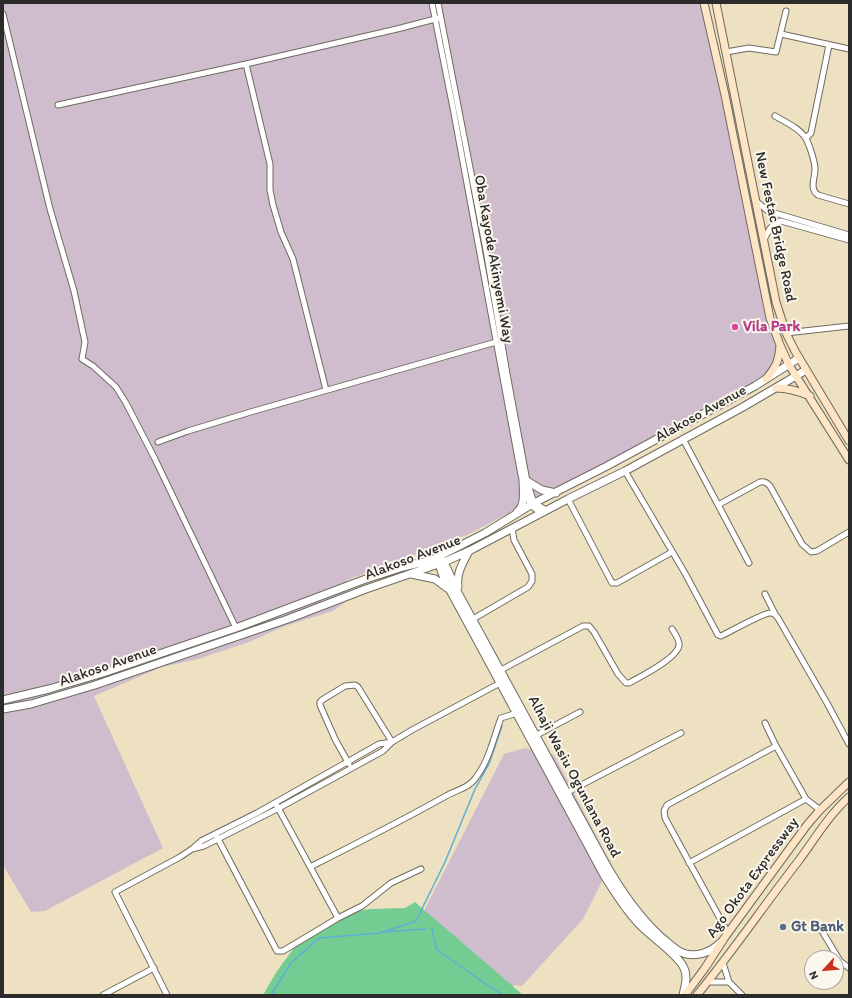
<!DOCTYPE html>
<html>
<head>
<meta charset="utf-8">
<style>
	body { margin:0 }
	#map { position:relative; width:852px; height:998px; overflow:hidden; background:#eee1c1; font-family:Itim,sans-serif }
	canvas { display:block }
	.frame { position:absolute; inset:0; border:4px solid #2b2b2b; pointer-events:none }
	.north { position:absolute; left:804px; top:950px; width:40px; height:40px; box-sizing:border-box; background:#fbf7ec; border:1px solid #a8a59f; border-radius:50%; rotate:243deg; font-size:11px; font-weight:700; line-height:16px; text-align:center; color:#2b2b2b }
	.north::after { content:''; display:block; margin:auto; width:14px; height:18px; background:#c8321e; clip-path:polygon(50% 0,100% 100%,50% 72%,0 100%) }
</style>
</head>
<body>
<div id="map">
<canvas width="852" height="998"></canvas>
<div class="frame"></div>
<div class="north">N</div>
</div>
<script>
const ctx = document.querySelector('canvas').getContext('2d');
ctx.lineJoin = 'round';
function fill(path, color) {
  ctx.fillStyle = color;
  ctx.fill(path, 'evenodd');
}
function trace(path, color, width, dash) {
  ctx.strokeStyle = color;
  ctx.lineWidth = width;
  ctx.lineCap = dash ? 'butt' : 'round';
  ctx.setLineDash(dash || []);
  ctx.stroke(path);
}
function drawText(font, color, halo, rows, align = 'center') {
  ctx.font = font + ' Itim,sans-serif';
  ctx.lineWidth = 4;
  ctx.setLineDash([]);
  ctx.textBaseline = 'middle';
  ctx.strokeStyle = halo;
  ctx.fillStyle = color;
  for (const [text, x, y, turn = 0] of rows) {
    ctx.save();
    ctx.translate(x, y);
    ctx.rotate((+turn || 0) * Math.PI / 180);
    ctx.textAlign = isNaN(turn) ? turn : align;
    if (halo) ctx.strokeText(text, 0, 0);
    ctx.fillText(text, 0, 0);
    ctx.restore();
  }
}
const industrial = new Path2D(`
	M3,3h703l27,144 49,205 -9,24 -306,159 -120,45 -1,22 -13,9 -48,15 -36,16 -51,17 -36,8 -68,29 69,152 -118,63 -14,1 -28,-47z
	M525,748l29,7 57,109 -28,55 -61,67 -7,-1 -7,6 -95,4 14,-58 -2,-28 79,-155z`);
const green = new Path2D(`
	M415,902l108,93h-260l14,-24 17,-23 45,-35 32,-4 34,-1z`);
const stream = new Path2D(`
	M432,929l5,21 65,45
	M384,932l42,-3
	M380,933l36,-12 29,-59 30,-73 14,-25 13,-38
	M271,995l20,-32 28,-25 61,-5`);
const minor = new Path2D(`
	M432,3l21,105 68,367 9,30 11,8
	M438,3l48,247 21,124 20,107 7,22 12,7
	M3,14l47,195 24,82 6,28 5,23 -3,17 11,7 23,21 10,16 29,56 81,169
	M781,34l68,15
	M726,52l23,-4 27,4 10,-41
	M246,64l24,100v26l3,15 8,27 12,27 33,131
	M58,105l188,-41 151,-35 42,-11
	M775,116c10,6 23,11 30,21 4,6 10,25 10,32 0,9 -6,20 3,26l31,9
	M806,138l5,-5 18,-88
	M757,202l11,9 81,24
	M764,240c4,-9 7,-16 17,-19l68,19
	M786,333l63,-7
	M683,439l66,124
	M158,442l30,-11 66,-20 242,-69
	M625,471l61,104 32,60 3,1c9,-4 43,-24 50,-23 3,0 5,2 7,5l49,85 22,41
	M568,499l44,84h5l55,-31
	M718,505l42,-23c5,-1 7,1 10,4l32,58 9,8 6,-1 32,-19
	M765,594l10,20
	M473,619l55,-32 4,-6v-7l-18,-34 -2,-12
	M501,670l82,-44h6l5,6 24,42 8,9h3c11,-6 47,-24 50,-37 1,-6 -4,-12 -7,-17
	M765,723l11,23 30,53 14,11
	M533,737l47,-25
	M349,764l-14,-25 -15,-34v-3l2,-2 23,-14 10,-1 3,2 34,55
	M568,792l113,-59
	M277,806l61,112 24,-12 29,-23 30,-14
	M217,837l60,114h6l55,-33
	M192,849l12,-3 75,-38 104,-57 9,-9 20,-12 90,-48
	M689,863l117,-64
	M310,867c46,-23 91,-46 136,-71 10,-6 21,-7 28,-16 15,-18 19,-41 27,-62l16,-5
	M822,931l18,30 9,7
	M728,933l-63,-115 -1,-7 3,-6 109,-59
	M723,963l6,19 13,13
	M707,982h22
	M103,995l51,-27
	M167,995l-52,-103 65,-35 12,-8 9,-8 56,-28 122,-69 13,-2`);
const tertiary = new Path2D(`
	M527,481l15,9 14,3
	M517,512c9,-7 6,-22 6,-32
	M441,560l3,2 14,31 145,266c16,29 33,55 58,78 7,5 14,13 22,16 13,5 28,-1 37,-10
	M435,562l4,2 5,15 161,298c11,17 21,34 35,48 11,12 38,29 44,43 4,9 1,18 -1,27
	M411,574l24,5 12,9
	M458,587c-2,-14 5,-24 11,-36
	M3,700l46,-11 54,-16 133,-45 127,-48 40,-13 29,-7 53,-27 49,-30 73,-37 148,-80 44,-28
	M3,709l28,-5 64,-19 193,-66 78,-30 78,-27 25,-11 99,-52 57,-28 118,-64 63,-37`);
const secondary = new Path2D(`
	M704,3l21,92 45,223 10,27 9,20 60,95
	M716,3l60,299 10,31 9,18 54,90
	M766,379c10,-12 13,-18 14,-34
	M776,388c13,0 22,3 34,8
	M685,995l20,-27 20,-31 82,-112 13,-15 29,-28
	M697,995c36,-44 68,-91 103,-136 16,-22 29,-44 49,-62`);
const markers = [
	[735,327,4,"#d1479c"],
	[783,927,4,"#5c6f8a"]
];
const streetNames = [
	["New Festac Bridge Road",775,227,78],
	["Oba Kayode Akinyemi Way",493,259,80],
	["Alakoso Avenue",701,414,-29],
	["Alakoso Avenue",413,558,-21],
	["Alakoso Avenue",108,666,-19],
	["Alhaji Wasiu Ogunlana Road",574,777,62],
	["Ago Okota Expressway",753,878,-54]
];
const hotelNames = [
	["Vila Park",743,327]
];
const serviceNames = [
	["Gt Bank",791,927]
];
fill(industrial, '#cfbdce');
fill(green, '#74cc92');
trace(stream, '#5cafd8', 1.5);
trace(minor, '#6f6b60', 7);
trace(tertiary, '#6f6b60', 9);
trace(secondary, '#6f6b60', 9);
trace(minor, '#fff', 5);
trace(tertiary, '#fff', 7);
trace(secondary, '#fde5c5', 7);
for (const [x, y, r, color] of markers) {
  const dot = new Path2D();
  dot.arc(x, y, r, 0, 2 * Math.PI);
  ctx.fillStyle = color;
  ctx.fill(dot);
  trace(dot, '#fbf7ec', 1.5);
}
drawText('15px', '#2b2b2b', '#fbf7ec', streetNames);
drawText('bold 15px', '#b23c85', '#fbf7ec', hotelNames, 'left');
drawText('bold 15px', '#4e5e75', '#fbf7ec', serviceNames, 'left');
</script>
</body>
</html>
